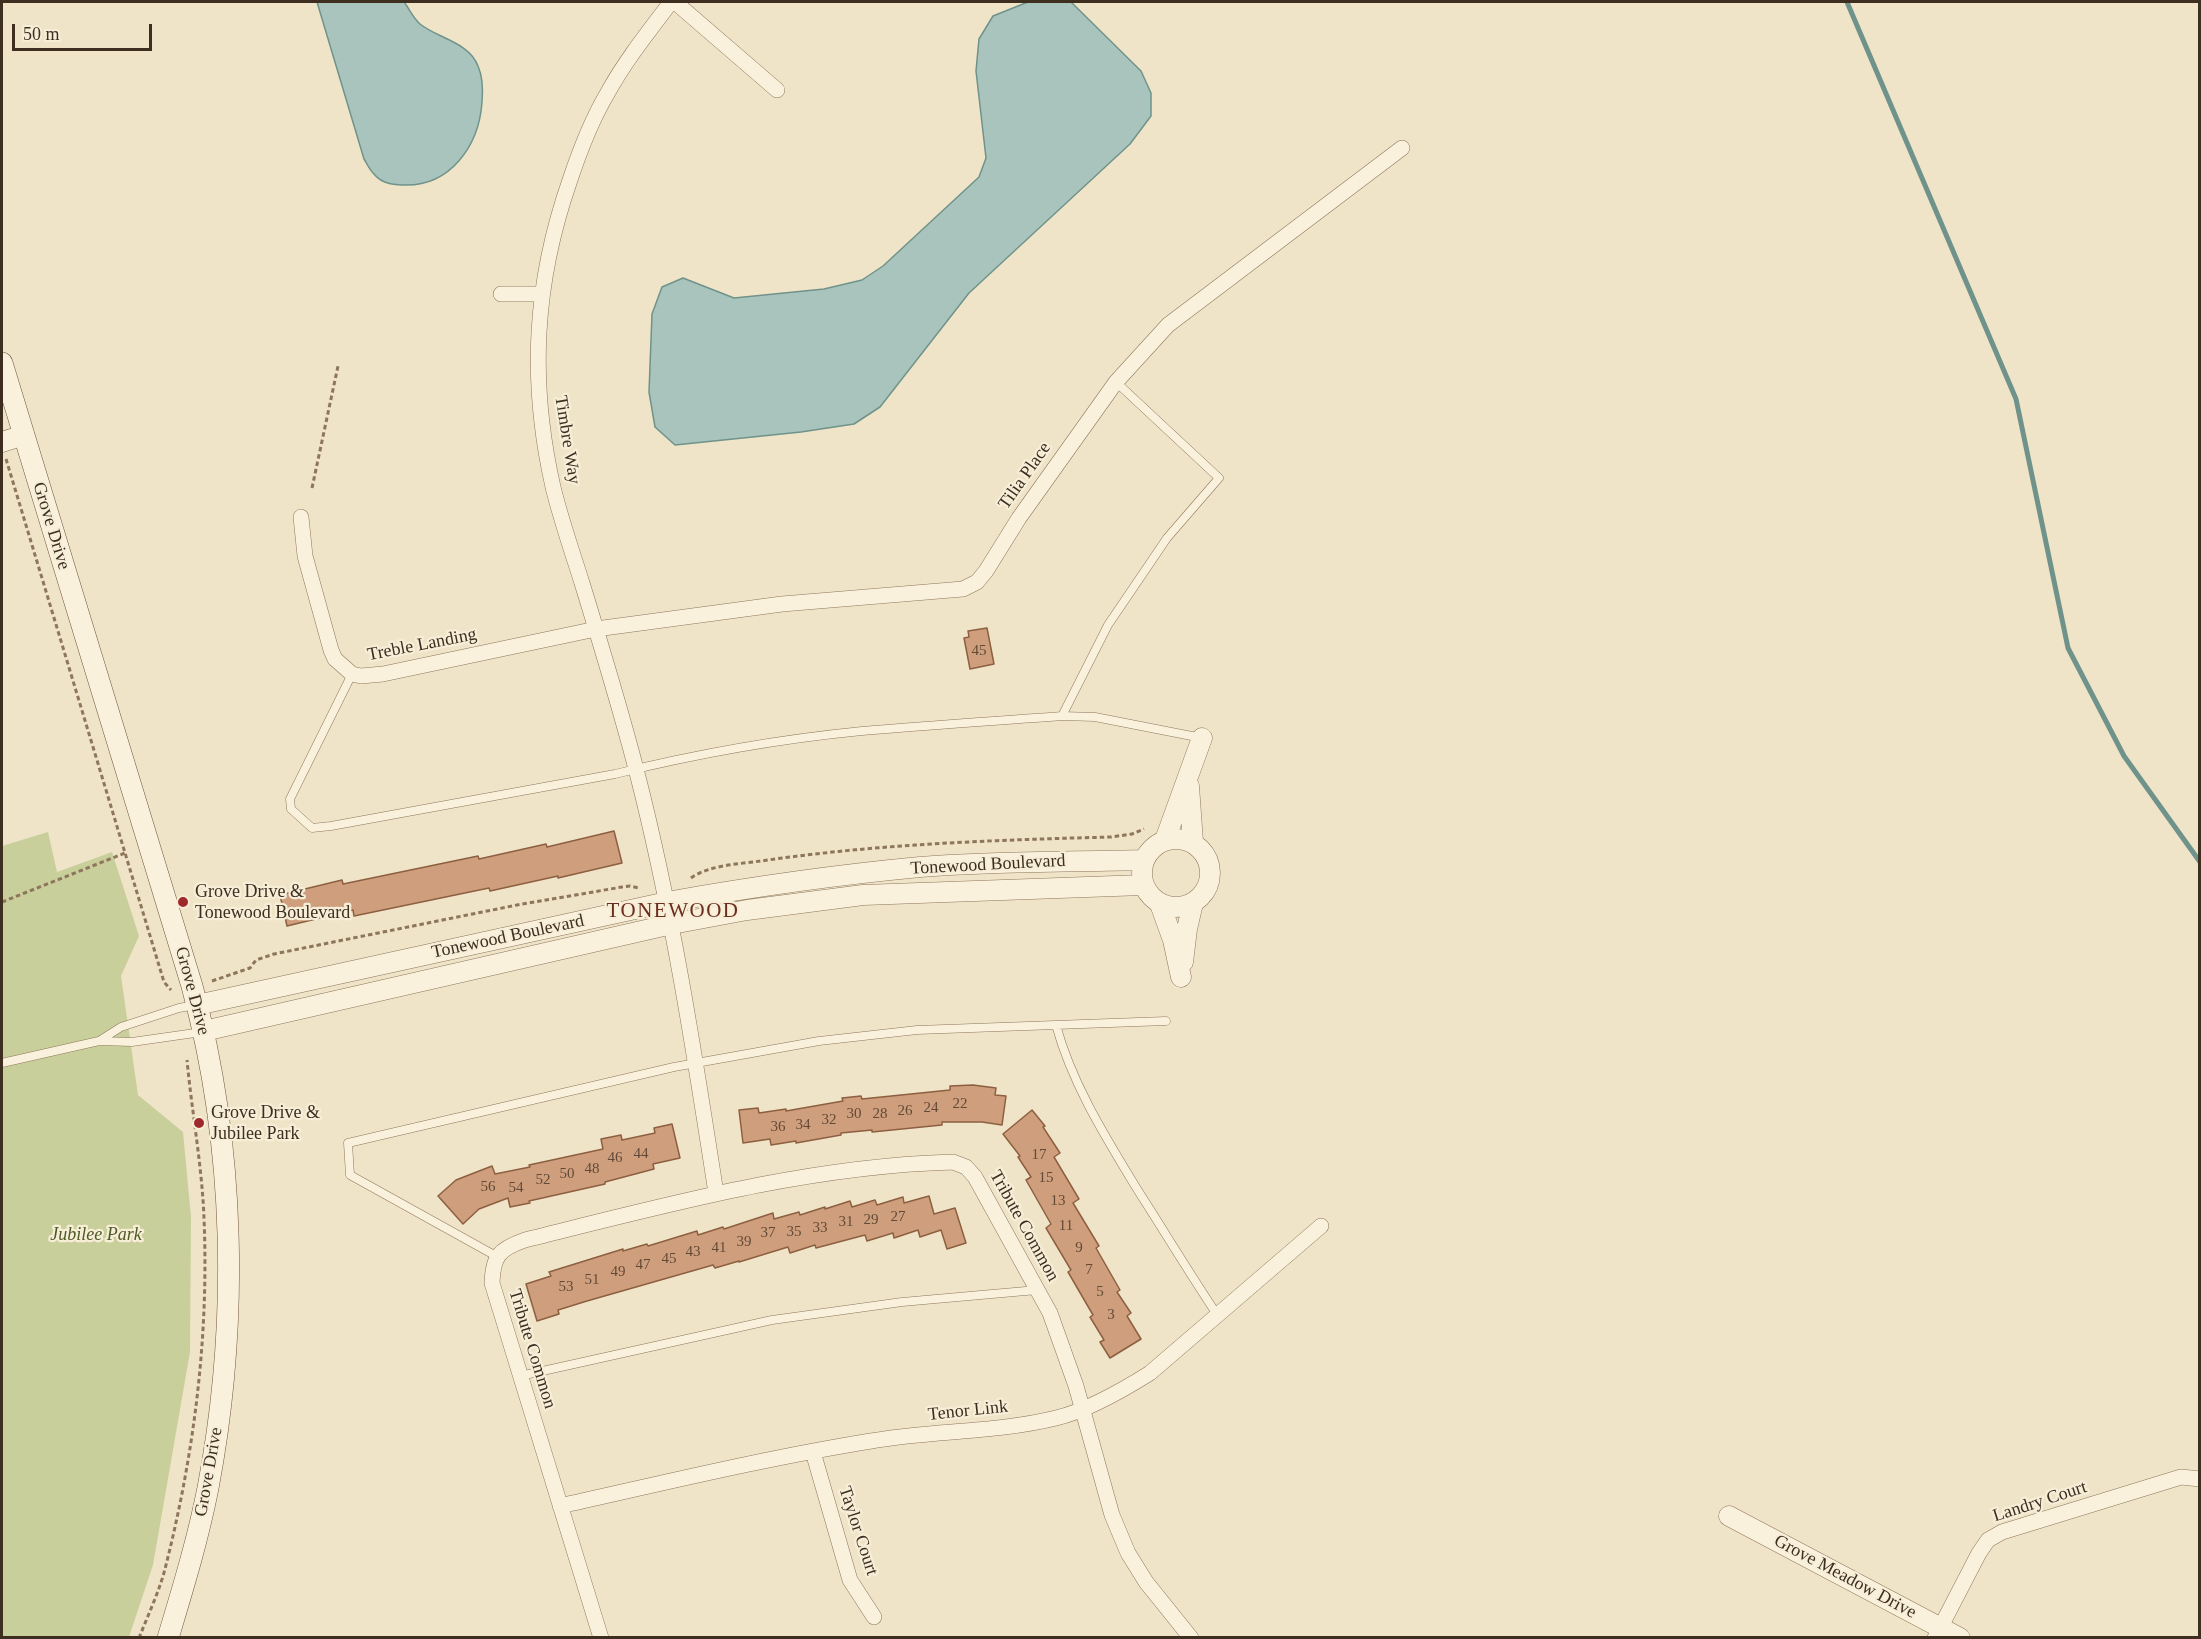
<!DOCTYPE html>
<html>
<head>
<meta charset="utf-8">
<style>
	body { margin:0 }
	#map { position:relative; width:2201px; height:1639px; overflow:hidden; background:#f0e4c8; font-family:Georgia,serif }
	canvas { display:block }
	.frame { position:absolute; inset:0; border:3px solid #3d2e20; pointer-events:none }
	.scale { position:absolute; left:12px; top:24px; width:140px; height:27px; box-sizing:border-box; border:3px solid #3d2e20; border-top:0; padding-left:8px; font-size:18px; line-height:21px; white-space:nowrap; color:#3d2e20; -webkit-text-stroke:4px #f7eed8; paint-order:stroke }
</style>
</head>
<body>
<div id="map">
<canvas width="2201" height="1639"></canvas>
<div class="frame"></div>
<div class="scale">50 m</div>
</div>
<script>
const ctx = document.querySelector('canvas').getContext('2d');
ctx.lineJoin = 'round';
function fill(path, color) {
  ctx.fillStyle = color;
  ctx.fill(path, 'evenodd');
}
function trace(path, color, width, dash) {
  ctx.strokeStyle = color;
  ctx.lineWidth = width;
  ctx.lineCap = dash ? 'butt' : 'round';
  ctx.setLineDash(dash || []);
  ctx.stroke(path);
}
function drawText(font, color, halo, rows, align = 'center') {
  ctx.font = font + ' Georgia,serif';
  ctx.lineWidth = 4.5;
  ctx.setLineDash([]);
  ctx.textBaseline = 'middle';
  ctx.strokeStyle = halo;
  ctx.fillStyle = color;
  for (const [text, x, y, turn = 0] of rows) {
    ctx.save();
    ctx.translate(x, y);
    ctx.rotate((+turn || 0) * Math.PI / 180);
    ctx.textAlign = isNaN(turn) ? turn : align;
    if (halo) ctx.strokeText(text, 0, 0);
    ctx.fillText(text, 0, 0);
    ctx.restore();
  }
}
const green = new Path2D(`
	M48,832l9,40 55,-20 27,84 -18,40 17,119 45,37 8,85 -1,135 -37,213 -24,72 -127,1v-792z`);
const water = new Path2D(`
	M317,2h87c5,6 9,16 16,22 17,14 49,18 58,42 5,11 5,24 4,36 -3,44 -32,85 -79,83 -11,0 -22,-2 -29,-11 -4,-4 -7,-10 -10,-15z
	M1028,2h43l70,69 10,22v23l-21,28 -161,149 -89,114 -26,17 -53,8 -126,13 -20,-18 -6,-35 3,-78 10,-27 21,-9 51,20 90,-9 38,-9 21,-14 96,-89 7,-19 -10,-87 3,-32 14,-23z`);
const stream = new Path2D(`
	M1847,2l169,397 52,249 56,108 76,106`);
const building = new Path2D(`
	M987,628l7,36 -24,5 -6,-31 5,-1 -1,-6z
	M614,831l8,32 -64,15v-2l-68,15 -1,-3 -135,28 -1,-6 -66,16 -7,-31 62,-15 1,4 135,-28 1,3 67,-15 1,3z
	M973,1085l23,3 -1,7 11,1 -4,29 -20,-3h-40v3l-70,7v-2l-31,3v2l-45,8v-2l-25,4 -1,-6 -27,4 -4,-33 19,-2 1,5 27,-4v2l57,-10 -1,-3 19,-2 1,3 88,-9v-4z
	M1032,1110l13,16 -2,1 17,26 -6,4 25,42 -6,4 26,43 -3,2 24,42 -3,2 14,21 -4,3 14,23 -31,19 -10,-16 4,-2 -14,-23 3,-2 -25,-43 3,-2 -25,-42 5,-4 -25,-44 5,-3 -13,-20 2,-1 -17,-22z
	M672,1124l8,34 -27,6 1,5 -49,13v2l-76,17 1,2 -20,4 -2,-9 -29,11 -16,15 -25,-28 18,-16 36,-14 3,8 35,-7 -1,-2 74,-16 -2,-10 20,-4 1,5 33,-7 -1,-5z
	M929,1196l5,18 21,-6 11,35 -19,6 -6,-19 -21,7 -2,-7 -24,8 -1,-5 -26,8 -2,-6 -49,13 -1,-3 -25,8 -2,-6 -49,15v-1l-24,7 -2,-3 -126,36 -29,9 1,4 -22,7 -11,-37 25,-8 -2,-4 74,-23v2l24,-7 1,2 49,-15 1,4 25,-8 1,2 49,-16 1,6 25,-7 1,3 25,-8v2l25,-8 2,6 23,-7 2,5 26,-8 1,6z`);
const path = new Path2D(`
	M6,459l158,523 7,8
	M312,488l26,-122
	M691,878c18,-13 48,-14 70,-17 116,-17 233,-21 350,-24l21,-3 12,-5
	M2,902l123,-49
	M212,981l38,-13 6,-8 18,-6 243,-49 105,-18 8,-1 9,2
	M139,1638c9,-23 20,-46 26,-69 29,-114 44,-232 39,-351 -2,-52 -12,-105 -17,-158`);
const service = new Path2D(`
	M352,674l-62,125 1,10 21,19 19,-2 284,-52c81,-20 165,-35 247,-43 67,-6 133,-10 200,-15l33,1 107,21
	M1062,716l46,-91 59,-87 52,-60 -103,-96
	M1056,1025c16,59 50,113 81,164 27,42 53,85 81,127
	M100,1041l32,1 70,-10
	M2,1063l97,-22 22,-14 58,-19 16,-3
	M496,1256l-146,-81 -2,-32 326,-76 145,-26 98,-11 249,-9
	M520,1376l252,-56 130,-18 135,-12`);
const minor = new Path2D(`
	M671,2c-22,29 -46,59 -64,92 -16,27 -27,56 -37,86 -36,103 -41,201 -17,307 8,33 19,64 29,96 19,62 38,124 54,186 36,139 58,282 80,424
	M675,2l102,88
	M501,294h40
	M301,517l4,39 26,94 4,9 17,15 9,2 22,-2 213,-45 186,-25 181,-15 14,-7 9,-11 33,-53 97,-136 52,-57 234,-177
	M813,1452l37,128 24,37
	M560,1506c103,-23 206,-48 311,-65 61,-11 124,-8 185,-23 30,-7 67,-28 94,-45l171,-147
	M601,1638l-109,-355c1,-27 7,-34 33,-43 141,-35 282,-74 428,-78l13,5 9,10 75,136 26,73 36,129 16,38 18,29 45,56
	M1935,1638l44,-85 9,-13 14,-8 179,-55 19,2`);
const tertiary = new Path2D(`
	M2,442l22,-7
	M1189,786l4,56
	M1142 873a34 34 0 1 1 68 0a34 34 0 1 1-68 0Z
	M1165,840l37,-102
	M1160,904l13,36 8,37
	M1183,962l4,-33 6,-26
	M197,1005l470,-103c84,-15 168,-27 253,-35 75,-6 150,-5 224,-7
	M204,1031l468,-107 75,-14 116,-15 280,-10
	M1729,1516l231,122`);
const secondary = new Path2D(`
	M2,363l190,623c44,162 47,338 16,502 -10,51 -25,100 -40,150`);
const markers = [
	[183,902,6,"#9e2a2b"],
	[199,1123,6,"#9e2a2b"]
];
const numberNames = [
	["45",979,651],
	["22",960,1104],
	["24",931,1108],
	["26",905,1111],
	["30",854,1114],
	["28",880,1114],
	["32",829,1120],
	["34",803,1125],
	["36",778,1127],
	["44",641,1154],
	["17",1039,1155],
	["46",615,1158],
	["48",592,1169],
	["50",567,1174],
	["15",1046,1178],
	["52",543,1180],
	["56",488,1187],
	["54",516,1188],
	["13",1058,1201],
	["27",898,1217],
	["29",871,1220],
	["31",846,1222],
	["11",1066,1226],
	["33",820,1228],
	["35",794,1232],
	["37",768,1233],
	["39",744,1242],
	["41",719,1248],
	["9",1079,1248],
	["43",693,1252],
	["45",669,1259],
	["47",643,1265],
	["7",1089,1270],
	["49",618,1272],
	["51",592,1280],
	["53",566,1287],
	["5",1100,1292],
	["3",1111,1315]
];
const streetNames = [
	["Timbre Way",567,440,81],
	["Tilia Place",1025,476,-55],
	["Grove Drive",51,526,73],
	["Treble Landing",422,645,-11],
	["Tonewood Boulevard",988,865,-3],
	["Tonewood Boulevard",508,937,-12],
	["Grove Drive",192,991,75],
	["Tribute Common",1024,1226,61],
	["Tribute Common",532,1349,73],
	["Tenor Link",968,1411,-6],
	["Grove Drive",209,1472,-80],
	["Landry Court",2040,1502,-18],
	["Taylor Court",858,1531,72],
	["Grove Meadow Drive",1845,1577,28]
];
const poiNames = [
	["Grove Drive &",195,892],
	["Tonewood Boulevard",195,913],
	["Grove Drive &",211,1113],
	["Jubilee Park",211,1134]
];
const parkNames = [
	["Jubilee Park",96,1235]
];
const quarterNames = [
	["TONEWOOD",673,911]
];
fill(green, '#c9cf9b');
fill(water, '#a9c4bc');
trace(water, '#6f938a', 1.5);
trace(stream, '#6f938a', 5);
fill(building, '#cf9f7d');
trace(building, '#8d5f41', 1.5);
trace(service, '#8d765c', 9);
trace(minor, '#8d765c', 16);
trace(tertiary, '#8d765c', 21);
trace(secondary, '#6f573f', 22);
trace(path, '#8d765c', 3, [4.5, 3]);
trace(service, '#faf1dc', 8);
trace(minor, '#faf1dc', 15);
trace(tertiary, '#faf1dc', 20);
trace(secondary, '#faf1dc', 21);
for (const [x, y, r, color] of markers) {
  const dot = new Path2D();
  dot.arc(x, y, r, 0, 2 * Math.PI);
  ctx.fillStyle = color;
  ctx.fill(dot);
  trace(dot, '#f7eed8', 2);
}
drawText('15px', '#624a37', null, numberNames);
drawText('18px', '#3d2e20', '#f7eed8', streetNames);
drawText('18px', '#3d2e20', '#f7eed8', poiNames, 'left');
drawText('italic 18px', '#4d5a26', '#f7eed8', parkNames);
ctx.letterSpacing = '1.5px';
drawText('21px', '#6b2e1e', '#f7eed8', quarterNames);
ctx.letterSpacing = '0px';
</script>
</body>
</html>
